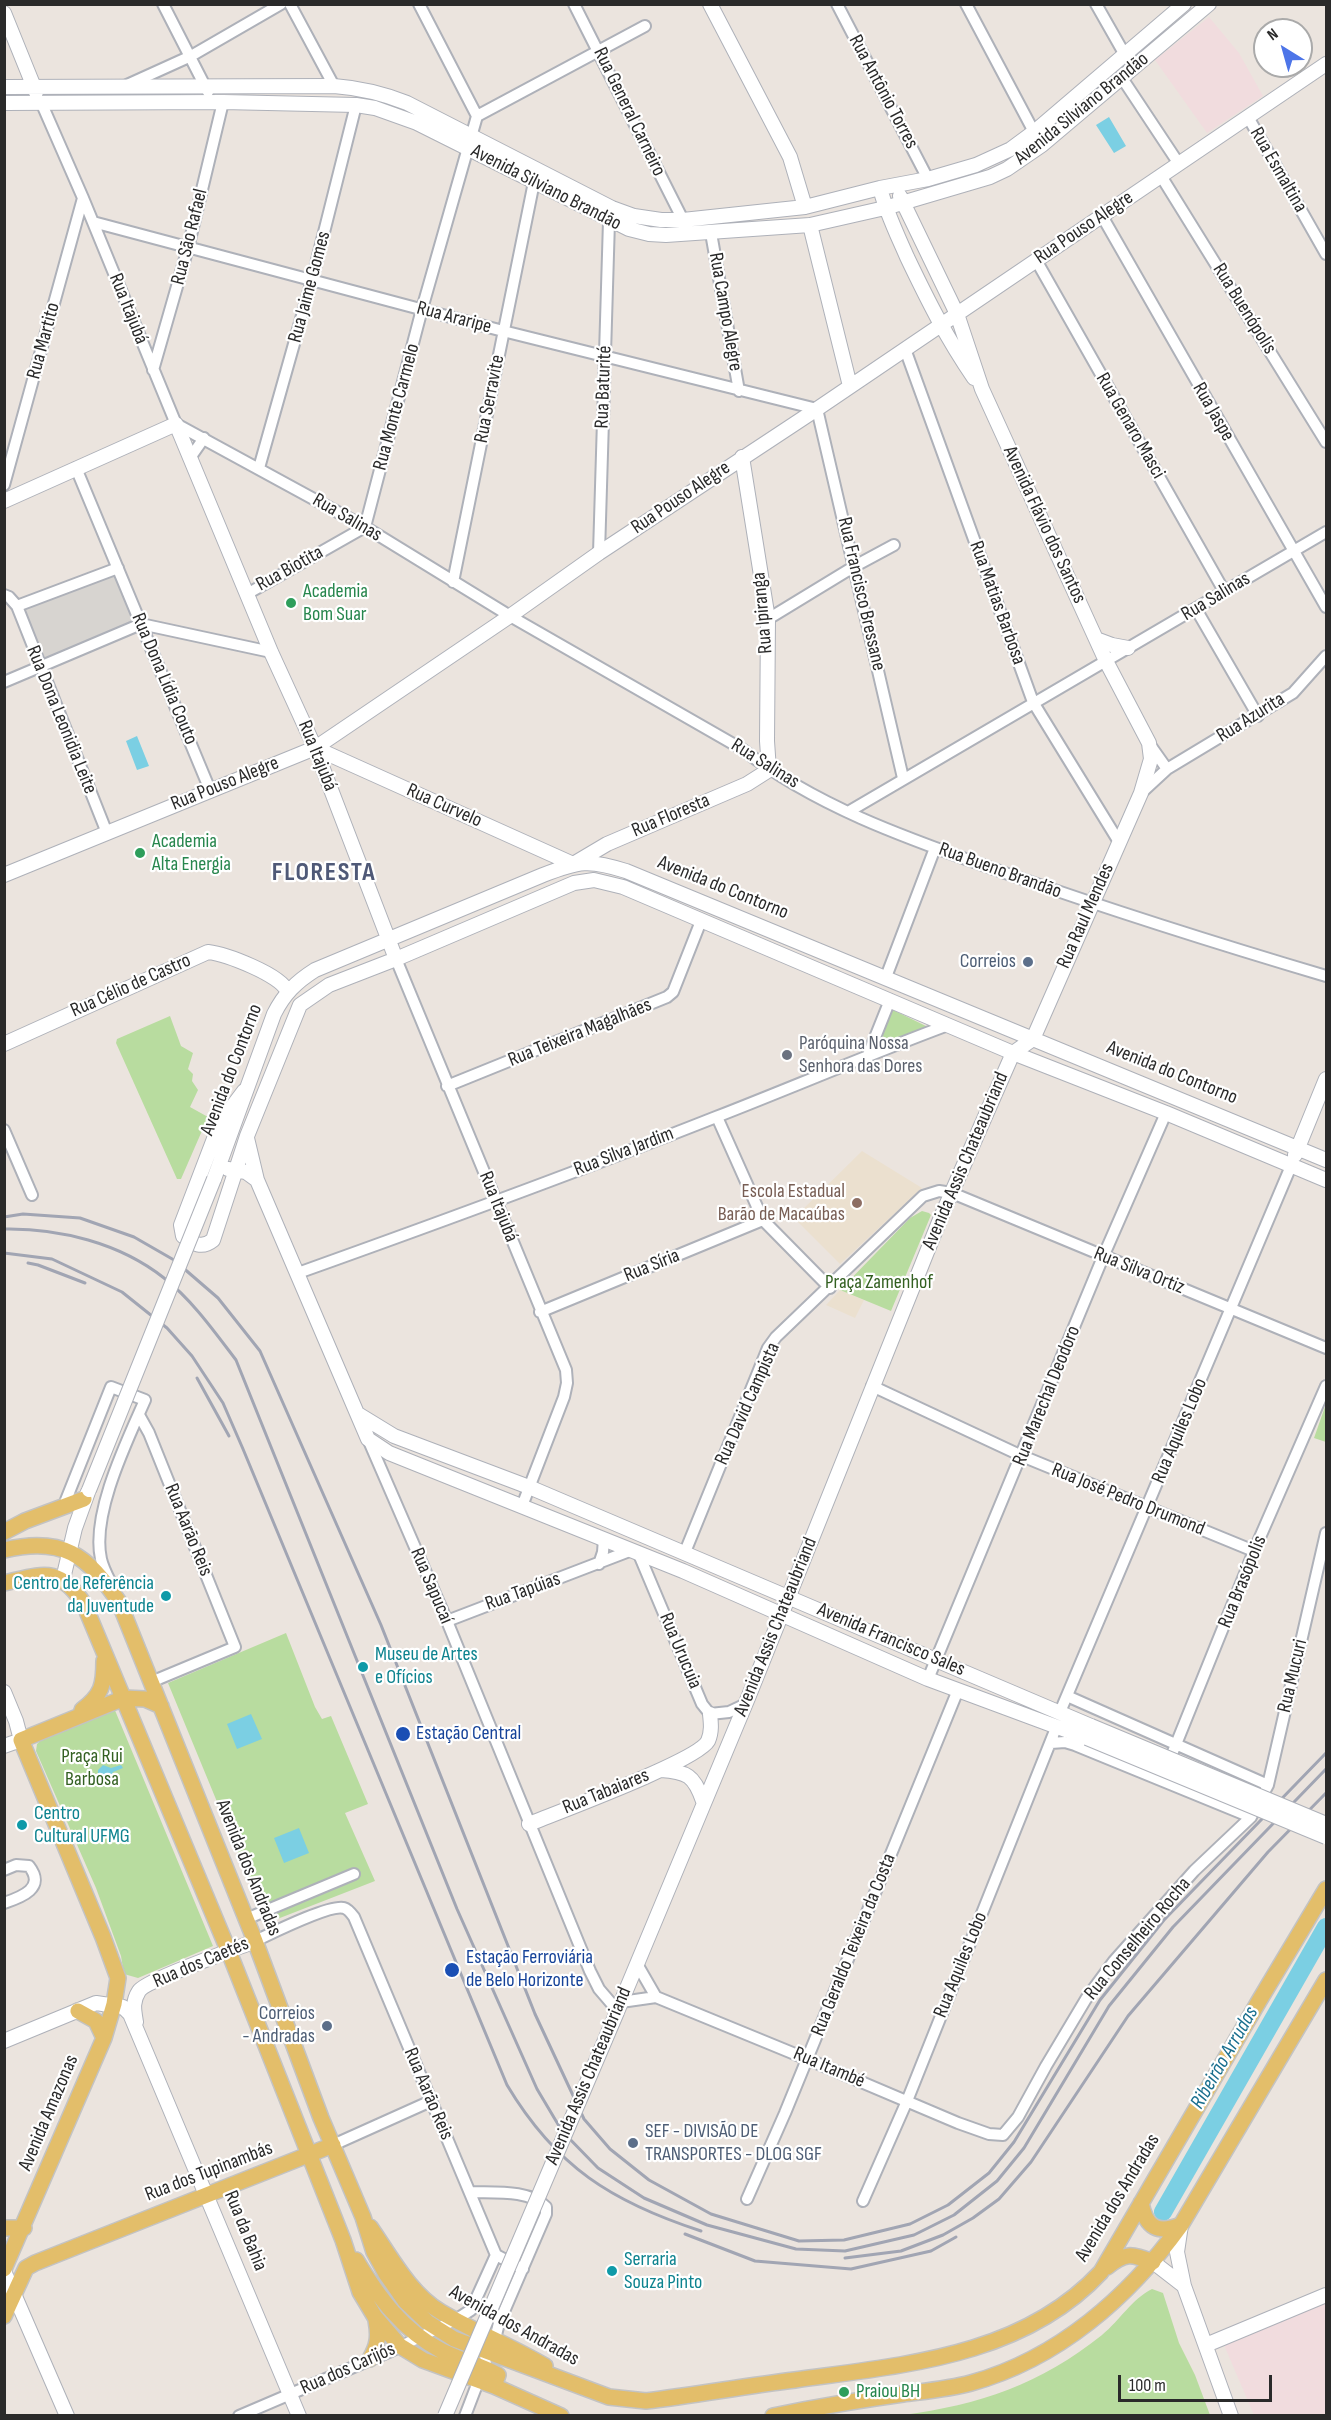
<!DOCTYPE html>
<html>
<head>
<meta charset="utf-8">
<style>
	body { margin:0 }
	#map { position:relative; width:1331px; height:2420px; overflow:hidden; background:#ebe4de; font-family:"Sofia Sans Condensed",sans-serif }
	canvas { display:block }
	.frame { position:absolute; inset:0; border:6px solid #2a2a2a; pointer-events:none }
	.north { position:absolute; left:1253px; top:18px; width:60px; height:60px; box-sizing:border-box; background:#fff; border:2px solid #aaa; border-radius:50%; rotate:323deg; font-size:16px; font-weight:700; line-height:24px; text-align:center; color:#2a2a2a }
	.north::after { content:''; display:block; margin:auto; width:21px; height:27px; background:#4d75e8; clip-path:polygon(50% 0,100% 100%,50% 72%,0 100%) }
	.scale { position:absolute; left:1118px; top:2375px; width:154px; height:27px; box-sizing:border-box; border:3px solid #2a2a2a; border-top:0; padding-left:8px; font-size:18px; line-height:21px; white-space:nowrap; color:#2a2a2a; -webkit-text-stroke:4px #fff; paint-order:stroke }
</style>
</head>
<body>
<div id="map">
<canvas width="1331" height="2420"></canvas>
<div class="frame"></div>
<div class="north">N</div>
<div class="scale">100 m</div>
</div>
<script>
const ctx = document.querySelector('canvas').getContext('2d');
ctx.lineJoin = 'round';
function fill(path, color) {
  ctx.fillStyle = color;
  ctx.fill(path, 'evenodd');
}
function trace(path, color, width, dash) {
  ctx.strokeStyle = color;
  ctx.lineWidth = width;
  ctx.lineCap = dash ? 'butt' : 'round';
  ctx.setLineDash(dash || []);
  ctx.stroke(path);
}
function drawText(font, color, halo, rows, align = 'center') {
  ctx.font = font + ' "Sofia Sans Condensed",sans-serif';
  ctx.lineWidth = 4.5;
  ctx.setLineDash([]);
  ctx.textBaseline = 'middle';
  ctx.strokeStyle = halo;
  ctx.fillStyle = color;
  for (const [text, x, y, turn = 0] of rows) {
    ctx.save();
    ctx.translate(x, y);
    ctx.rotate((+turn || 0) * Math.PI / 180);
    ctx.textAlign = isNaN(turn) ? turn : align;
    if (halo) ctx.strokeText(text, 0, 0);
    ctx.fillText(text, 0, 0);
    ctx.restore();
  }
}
const education = new Path2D(`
	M862,1151l60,37 -82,76 -46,-46z
	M840,1290l24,10 -9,18 -29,-13z`);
const medical = new Path2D(`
	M1209,17l30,36 24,43 -56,37 -52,-73z
	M1326,2302v113h-72l-30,-70z`);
const green = new Path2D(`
	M891,1009l39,19 -55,20z
	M170,1016l11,30 12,7 -5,16 5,5 -1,7 6,9 -8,17 18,10 -27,62h-4l-61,-136 1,-4z
	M922,1211l7,2 2,2 -40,96 -51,-21 70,-72z
	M1326,1404v38l-12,-4z
	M286,1633l29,74 7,12 9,-3 37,88 -23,9 30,68 -108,42 -99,-240z
	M114,1708l99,238 -75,32 -14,-4 -3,-18 -25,-68 -60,-137 1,-7 5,-5z
	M1152,2289l11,4 16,50 16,32 15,40h-307c76,-10 138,-31 199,-80 18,-15 30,-36 50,-46z`);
const plaza = new Path2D(`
	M115,572l23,51 -96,40 -20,-54z`);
const water = new Path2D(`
	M1109,117l17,29 -12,7 -18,-28z
	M137,736l12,30 -12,4 -11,-29z
	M251,1714l11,25 -25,10 -10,-25z
	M103,1765l8,3 10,-3 2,3 -10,4 -3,7 -5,2 -7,-5v-6z
	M299,1828l10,25 -25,10 -10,-25z`);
const river = new Path2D(`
	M1163,2212l163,-285`);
const street = new Path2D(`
	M163,4l45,88
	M290,4l44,82
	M574,4l109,216
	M837,4l91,175
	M966,4l68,128
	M1096,4l29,51
	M1122,78l57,86
	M127,85l64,-29 90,-52
	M41,102l42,96 93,226 189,103 145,89 232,133c77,60 173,92 263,124 106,37 213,71 321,103
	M477,116l168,-90
	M1248,117l78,137
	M1161,176l165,266
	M1102,216l224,391
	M93,222l410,109 314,78 86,369
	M711,233l28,158
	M1036,260l188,331
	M905,349l128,353 86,140
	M153,370l35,-122 35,-146
	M190,458l14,-20
	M76,468l134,322
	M259,468l53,-188 44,-175
	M4,485l79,-287
	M599,553l10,-332
	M453,582l81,-400
	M247,594l118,-67 57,-218 55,-193 -58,-112
	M4,595l5,2 8,9 90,227
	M17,606l101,-38
	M1196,609l62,107
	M768,619l87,-53 39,-21
	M141,624l130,28
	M4,682l137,-58
	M1150,745l17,24
	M1141,793l26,-24 126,-76 33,-37
	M848,812l478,-280
	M396,959l170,411 1,13 -3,14 -42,109
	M886,977l49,-129
	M868,1055l22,-55
	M447,1086l220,-89 6,-5 28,-71
	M717,1117l46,103 67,68
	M4,1130l28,65
	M298,1273c140,-50 279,-101 418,-156 77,-30 154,-63 232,-92
	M540,1312l223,-92
	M872,1386l150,70 232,95
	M139,1415l10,18 86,214 -84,35
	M368,1439l79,182 143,350 9,18 18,21
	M64,1505l47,-118 34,13c-18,41 -54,114 -44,159 2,9 7,18 11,26
	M638,1552l64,152 8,10 19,-2 17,-8
	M685,1552l83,-204 8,-11 147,-141 16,-5 13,2 374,155
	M599,1564l4,-12 1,-13
	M447,1621l185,-71
	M928,1679l175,-422 63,-144
	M1067,1696l201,89
	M1060,1712l231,-546
	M1051,1743l14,-1 10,3 176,72
	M1162,1779l92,-228 72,-165
	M4,1870l12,-5 13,1c17,22 -7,31 -25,37
	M246,1919l108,-45
	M255,1941c15,-7 75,-37 89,-33 4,1 7,5 10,9l142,338 27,14
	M637,1964l19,33
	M621,2002l35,-5 151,62 151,64 31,11 14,1 15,-18 28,-51 40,-67 28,-38 80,-90 57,-54 17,-32 58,-252
	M333,2145l98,-44
	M470,2192c23,1 59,-3 76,15v7l-47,109 -4,16
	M747,2199l38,-86 173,-423
	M863,2201l44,-100 149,-373
	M239,2416l152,-65 66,-32 14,-9 25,-55
	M465,2416l13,-34 8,-13 -1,-18`);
const secondary = new Path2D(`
	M710,4l80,153 15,50
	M4,13l32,79
	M4,87l330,-1c26,2 48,7 73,17l205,105 22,8 27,4h22l122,-13 75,-19 48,-9 48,-14 35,-16 23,-17 150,-128
	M4,103l219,-1 133,3 19,3 42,15 212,106 20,5 17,1 144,-10 75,-17 105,-31 17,-8 35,-24 167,-141
	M880,188c6,24 17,46 27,69 21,44 39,80 67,121
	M900,196l57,118 25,75 124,272 43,82 2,16 -10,34 -108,246
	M810,225l40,161
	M4,501l172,-77 95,228 44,96 81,211
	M1096,639l16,6 16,3
	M315,748l258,116
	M575,863l32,-19 140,-60 22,-14 -2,-29 1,-122 -26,-162
	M4,875l311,-127 195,-132 89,-63 218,-144 509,-345
	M4,1044l204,-92c18,2 73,23 79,39
	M244,1091l-24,32 -39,102 2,11c10,8 19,13 30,4l34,-104 53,-131 29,-20 67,-26 178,-76 20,-3 29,7 390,166 153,60 160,67
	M247,1138l10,42
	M1295,1155l31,-76
	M228,1169l18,3 11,8 111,259 21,14 294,118 245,108 159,59
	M214,1179l60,-165c10,-20 22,-32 41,-44l228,-95c36,-14 46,-16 83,-4l700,289
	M358,1414l36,22 135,51 562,239
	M63,1579l12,-51 13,-36
	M4,1692l12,29 5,19 -17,6
	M661,1770c26,2 33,5 42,31
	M529,1824c29,-12 168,-63 179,-83 4,-9 3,-18 2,-27
	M617,2012l131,-314 193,-481 72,-164 20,-14
	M136,2022c-2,-12 -4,-20 3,-31 7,-11 97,-42 116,-50
	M4,2041l92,-38 27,4 7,7 169,402
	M1181,2225l-4,27 7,34 47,130
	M1153,2262l31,24
	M4,2271l63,145
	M1206,2345l120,-50`);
const primary = new Path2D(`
	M4,1532l21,-11 59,-22
	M4,1550c59,-14 83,5 115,52l136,339 66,177 42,99 11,35 12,22 19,27 22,21 27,17 155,58 37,4c50,-6 99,-15 149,-21 108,-15 227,-23 306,-108l158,-271 67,-112
	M4,1583c40,-9 55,-17 80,21l145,348 114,288 17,52 15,25 25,29 23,14 71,26 67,30
	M82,1710c20,-15 22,-25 22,-49
	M78,2011l18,10 8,17
	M1141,2203c5,25 17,31 40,22
	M370,2227c21,30 40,67 71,85 34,20 70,34 104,54
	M4,2228h20
	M356,2260c23,38 46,70 86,91 18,9 38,14 56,24l-4,11
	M1107,2267c19,-15 24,-13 46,-5
	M4,2269l100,-231 10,-34 4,-26 -15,-41 -82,-197 103,-42 21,1 16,7
	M4,2316l22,-48 9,-5 298,-118
	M370,2359c8,-14 9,-23 6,-39
	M773,2416c44,-9 87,-16 130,-22 23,-3 46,-5 68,-11 87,-24 158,-86 210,-158l145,-245`);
const rail = new Path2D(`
	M4,1217l19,-3 57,4 54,19 40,23 44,38 42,53 121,274 154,389 49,105 26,30 39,31 62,34 88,27 45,-1 66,-16 38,-19 41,-32 25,-31 86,-142 64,-80 162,-167
	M4,1229c55,-1 116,14 160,49 28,22 50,53 72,82l221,549 80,180 25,42 36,37 46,30 63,27 89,24 49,2 69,-16 40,-20 43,-34 27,-33 85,-142 64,-79 153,-158
	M4,1253l48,6 70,33 45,36 25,28 31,47 20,46 264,636c49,82 105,117 194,146
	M28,1263l10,2 47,18
	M197,1378l32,58
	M685,2234l70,27 96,8 80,-18 25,-14
	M845,2258l56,-7 42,-16 30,-17 26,-19 32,-37 97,-146 140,-164 58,-59`);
const secondaryBridge = new Path2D(`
	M89,1490l125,-311
	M1091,1726l235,98
	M1087,1738l239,99
	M445,2416l172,-404`);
const markers = [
	[291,603,6,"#2e9e5b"],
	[140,853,6,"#2e9e5b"],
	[1028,962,6,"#5c6f8a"],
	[787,1055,6,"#6b7280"],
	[857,1203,6,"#8d6e63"],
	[166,1596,6,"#0f9aa8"],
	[363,1667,6,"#0f9aa8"],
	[403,1734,8,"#1a4fb4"],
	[22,1825,6,"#0f9aa8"],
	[452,1970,8,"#1a4fb4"],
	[327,2026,6,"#5c6f8a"],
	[633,2143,6,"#5c6f8a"],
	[612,2271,6,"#0f9aa8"],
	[844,2392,6,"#2e9e5b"]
];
const streetNames = [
	["Rua Antônio Torres",883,92,62],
	["Avenida Silviano Brandão",1082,109,-39],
	["Rua General Carneiro",629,112,64],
	["Rua Esmaltina",1278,170,60],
	["Avenida Silviano Brandão",546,188,27],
	["Rua Pouso Alegre",1084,228,-34],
	["Rua São Rafael",190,237,-76],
	["Rua Jaime Gomes",310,287,-75],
	["Rua Itajubá",128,309,68],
	["Rua Buenópolis",1244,309,58],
	["Rua Campo Alegre",725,312,80],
	["Rua Araripe",454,318,15],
	["Rua Martito",44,341,-75],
	["Rua Baturité",604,387,-88],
	["Rua Serravite",490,399,-79],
	["Rua Monte Carmelo",397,407,-75],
	["Rua Jaspe",1213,412,60],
	["Rua Genaro Masci",1130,426,60],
	["Rua Pouso Alegre",681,498,-34],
	["Rua Salinas",347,518,30],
	["Avenida Flávio dos Santos",1044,525,65],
	["Rua Biotita",290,569,-29],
	["Rua Francisco Bressane",861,594,77],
	["Rua Salinas",1216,597,-31],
	["Rua Matias Barbosa",997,603,70],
	["Rua Ipiranga",763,613,-95],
	["Rua Dona Lídia Couto",164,679,67],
	["Rua Azurita",1251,718,-32],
	["Rua Dona Leonidia Leite",61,720,68],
	["Rua Itajubá",317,756,68],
	["Rua Salinas",765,764,32],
	["Rua Pouso Alegre",225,784,-22],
	["Rua Curvelo",444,806,24],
	["Rua Floresta",671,816,-23],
	["Rua Bueno Brandão",1000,871,20],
	["Avenida do Contorno",723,888,22],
	["Rua Raul Mendes",1086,916,-66],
	["Rua Célio de Castro",131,986,-24],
	["Rua Teixeira Magalhães",580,1033,-22],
	["Avenida do Contorno",232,1070,-69],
	["Avenida do Contorno",1172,1073,22],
	["Rua Silva Jardim",624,1152,-21],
	["Avenida Assis Chateaubriand",966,1161,-67],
	["Rua Itajubá",498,1207,68],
	["Rua Síria",652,1266,-22],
	["Rua Silva Ortiz",1139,1271,22],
	["Rua Marechal Deodoro",1047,1396,-68],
	["Rua David Campista",748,1404,-66],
	["Rua Aquiles Lobo",1180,1431,-67],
	["Rua José Pedro Drumond",1128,1500,22],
	["Rua Aarão Reis",188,1530,68],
	["Rua Brasópolis",1243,1582,-68],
	["Rua Sapucaí",431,1586,67],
	["Rua Tapúias",523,1592,-20],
	["Avenida Assis Chateaubriand",776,1627,-68],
	["Avenida Francisco Sales",891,1640,23],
	["Rua Urucuia",680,1651,67],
	["Rua Mucuri",1293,1676,-77],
	["Rua Tabaiares",606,1792,-22],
	["Avenida dos Andradas",248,1868,68],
	["Rua Conselheiro Rocha",1138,1939,-50],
	["Rua Geraldo Teixeira da Costa",854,1945,-68],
	["Rua dos Caetés",201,1963,-23],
	["Rua Aquiles Lobo",961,1965,-68],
	["Rua Itambé",829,2068,23],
	["Avenida Assis Chateaubriand",589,2076,-67],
	["Rua Aarão Reis",428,2094,67],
	["Avenida Amazonas",49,2113,-67],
	["Rua dos Tupinambás",209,2172,-21],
	["Avenida dos Andradas",1118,2198,-59],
	["Rua da Bahia",245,2231,68],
	["Avenida dos Andradas",514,2326,29],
	["Rua dos Carijós",348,2369,-24]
];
const leisureNames = [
	["Academia",303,592],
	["Bom Suar",303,615],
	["Academia",152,842],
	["Alta Energia",152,865],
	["Praiou BH",856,2392]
];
const serviceNames = [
	["Correios",1016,962],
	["Correios",315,2014],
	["- Andradas",315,2037],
	["SEF - DIVISÃO DE",645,2132,"left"],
	["TRANSPORTES - DLOG SGF",645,2155,"left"]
];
const worshipNames = [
	["Paróquina Nossa",799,1044],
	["Senhora das Dores",799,1067]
];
const educationNames = [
	["Escola Estadual",845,1192],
	["Barão de Macaúbas",845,1215]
];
const parkNames = [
	["Praça Zamenhof",879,1283],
	["Praça Rui",92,1757],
	["Barbosa",92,1780]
];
const cultureNames = [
	["Centro de Referência",154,1584,"right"],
	["da Juventude",154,1607,"right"],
	["Museu de Artes",375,1655],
	["e Ofícios",375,1678],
	["Centro",34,1814],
	["Cultural UFMG",34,1837],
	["Serraria",624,2260],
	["Souza Pinto",624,2283]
];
const transitNames = [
	["Estação Central",416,1734],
	["Estação Ferroviária",466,1958],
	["de Belo Horizonte",466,1981]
];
const waterNames = [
	["Ribeirão Arrudas",1225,2058,-60]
];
const districtNames = [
	["FLORESTA",324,873]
];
fill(education, '#ebe0cf');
fill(medical, '#f1dcde');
fill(green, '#b8dc9f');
fill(plaza, '#d7d4d0');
fill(water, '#7bcfe3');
trace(river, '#7bcfe3', 18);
trace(street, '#aeb1b9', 14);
trace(secondary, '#aeb1b9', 16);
trace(primary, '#c3c3c3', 18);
trace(street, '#fff', 10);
trace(secondary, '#fff', 14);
trace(primary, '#e3be6a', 15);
trace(rail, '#a1a5b3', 3);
trace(secondaryBridge, '#aeb1b9', 16, []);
trace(secondaryBridge, '#fff', 14);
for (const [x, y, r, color] of markers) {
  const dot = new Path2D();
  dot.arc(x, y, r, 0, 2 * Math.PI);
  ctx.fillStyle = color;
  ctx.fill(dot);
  trace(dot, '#fff', 2);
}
drawText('20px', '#2a2a2a', '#fff', streetNames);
drawText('20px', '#27864d', '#fff', leisureNames, 'left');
drawText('20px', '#4e5e75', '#fff', serviceNames, 'right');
drawText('20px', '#5b616d', '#fff', worshipNames, 'left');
drawText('20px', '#785e54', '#fff', educationNames, 'right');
drawText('20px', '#336021', '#fff', parkNames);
drawText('20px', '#0d838f', '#fff', cultureNames, 'left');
drawText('20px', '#164399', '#fff', transitNames, 'left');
drawText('italic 21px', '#1a6f8e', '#fff', waterNames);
ctx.letterSpacing = '1.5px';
drawText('bold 26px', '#4f5977', '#fff', districtNames);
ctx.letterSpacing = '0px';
</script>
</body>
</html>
